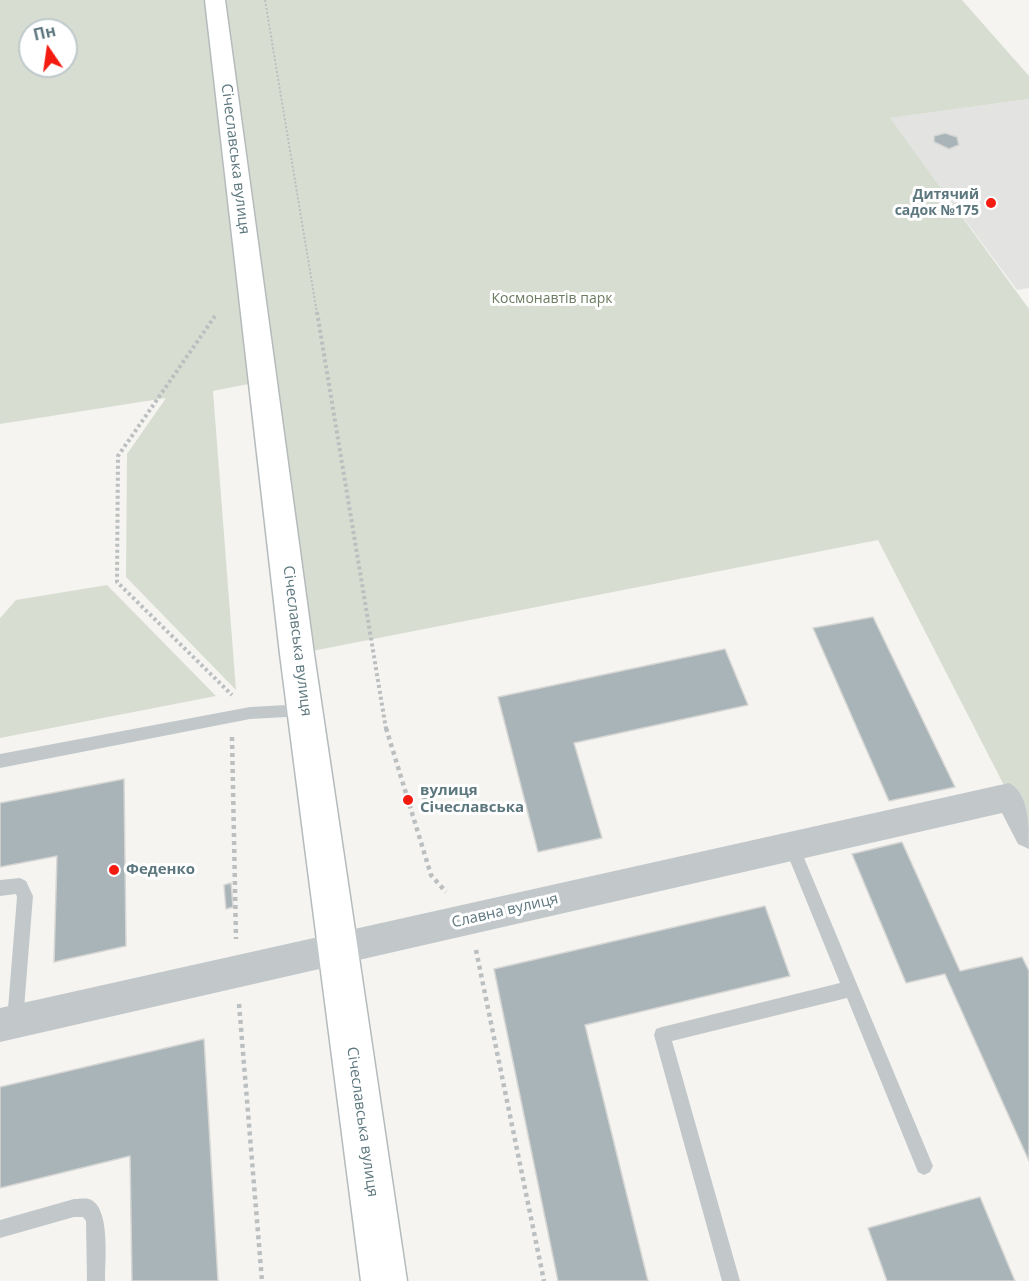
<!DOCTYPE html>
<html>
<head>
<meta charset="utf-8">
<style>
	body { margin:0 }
	#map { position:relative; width:1029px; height:1281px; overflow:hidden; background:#f5f4f1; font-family:"Open Sans",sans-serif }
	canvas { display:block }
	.north { position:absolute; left:18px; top:18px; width:60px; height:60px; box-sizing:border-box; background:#fff; border:2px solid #bec9cc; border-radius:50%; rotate:347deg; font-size:16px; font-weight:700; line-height:24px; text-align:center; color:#5d777f }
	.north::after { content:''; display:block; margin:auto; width:21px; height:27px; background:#f41c11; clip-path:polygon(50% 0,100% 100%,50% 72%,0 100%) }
</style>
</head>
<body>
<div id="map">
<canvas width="1029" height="1281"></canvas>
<div class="north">Пн</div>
</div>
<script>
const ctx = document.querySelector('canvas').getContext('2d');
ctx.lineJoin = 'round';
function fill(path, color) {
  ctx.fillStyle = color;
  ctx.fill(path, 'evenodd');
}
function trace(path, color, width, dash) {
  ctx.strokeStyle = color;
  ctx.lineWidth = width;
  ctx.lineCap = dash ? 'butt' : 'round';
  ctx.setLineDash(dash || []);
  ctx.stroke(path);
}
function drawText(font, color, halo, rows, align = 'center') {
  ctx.font = font + ' "Open Sans",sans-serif';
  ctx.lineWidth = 6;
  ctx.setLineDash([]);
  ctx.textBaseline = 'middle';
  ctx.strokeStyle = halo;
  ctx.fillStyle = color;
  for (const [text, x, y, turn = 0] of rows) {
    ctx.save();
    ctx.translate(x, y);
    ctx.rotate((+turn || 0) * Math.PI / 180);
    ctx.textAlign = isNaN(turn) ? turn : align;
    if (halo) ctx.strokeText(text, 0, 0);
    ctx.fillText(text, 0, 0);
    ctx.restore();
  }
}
const built = new Path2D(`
	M1029,99v189l-12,2 -128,-172z`);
const green = new Path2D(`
	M0,0h962l67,76v23l-139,19 139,191v525l-151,-294 -581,114 -33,-273 -51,10 23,299 -110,-113 1,-123 39,-56 -166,26zM30,30h36v36h-36z
	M107,585l109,111 -216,42v-120l16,-18z`);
const building = new Path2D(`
	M945,133l12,4 2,8 -10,4 -15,-7v-6z
	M873,617l82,170 -66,14 -76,-173z
	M725,649l23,56 -174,38 28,95 -64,14 -40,-155z
	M124,779l2,167 -72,16 3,-106 -57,11v-64z
	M427,785l4,21 -7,1 -4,-21z
	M902,842l58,129 62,-14 7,14v190l-84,-187 -39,9 -54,-129z
	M231,883l2,24 -7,2 -2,-24z
	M765,906l25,70 -205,49 63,256h-90l-64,-312z
	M204,1039l14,242h-86l-2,-125 -130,32v-101z
	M980,1197l35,84h-128l-19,-53z`);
const pathFar2 = new Path2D(`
	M265,0l52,313`);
const pathFar1 = new Path2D(`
	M317,312l69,417
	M215,316l-97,140 -1,126 115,113`);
const path = new Path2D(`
	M386,728l45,147 15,17
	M232,737l4,202
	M476,950l68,331
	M239,1004l23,277`);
const service = new Path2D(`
	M305,704l5,2 2,4 -2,4 -5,2 -55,3 -250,49v-14l250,-47z
	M792,839l5,2 136,325 -3,6 -6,3 -6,-3 -71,-174 -175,43 68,240h-18l-68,-246 2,-6 6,-2 178,-44 -56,-137 3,-5z
	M20,878l6,3 7,15 -10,125 -2,6 -6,2 -6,-2 -2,-6 10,-124 -1,-3 -16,2v-16z
	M74,1199c6,0 14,-2 19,2 17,12 12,60 12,80h-18l-1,-60 -3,-4h-9l-74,21v-18z`);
const minor = new Path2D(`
	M1009,783c20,10 20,42 20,66l-11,-5 -16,-31 -1002,229v-34z`);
const primary = new Path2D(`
	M205,0h20l89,654 93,627h-46l-81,-627z`);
const markers = [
	[991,203,6,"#f41c11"],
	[408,800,6,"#f41c11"],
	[114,870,6,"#f41c11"]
];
const farPoinames = [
	["Дитячий",979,195],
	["садок №175",979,211]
];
const farParknames = [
	["Космонавтів парк",552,299]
];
const streetNames = [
	["Січеславська вулиця",235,159,83],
	["Січеславська вулиця",297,641,83],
	["Славна вулиця",505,911,-13],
	["Січеславська вулиця",362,1122,82]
];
const poiNames = [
	["вулиця",420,791],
	["Січеславська",420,808],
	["Феденко",126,870]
];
fill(built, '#e3e4e2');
fill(green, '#d8ddd1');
fill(building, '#a8b4b7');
trace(building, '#d6d6d4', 1.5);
trace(primary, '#b5bbbd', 3);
trace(pathFar2, '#bbbfc0', 2, [2, 2]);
trace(pathFar1, '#bbbfc0', 4, [3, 3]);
trace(path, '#bbbfc0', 4.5, [4, 4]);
fill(service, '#c2c8ca');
fill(minor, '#c2c8ca');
fill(primary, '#fff');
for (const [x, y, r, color] of markers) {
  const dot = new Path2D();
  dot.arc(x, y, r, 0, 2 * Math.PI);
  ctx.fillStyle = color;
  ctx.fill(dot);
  trace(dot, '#fff', 2);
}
drawText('bold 14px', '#5d777f', '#fff', farPoinames, 'right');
drawText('14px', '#6b7b60', '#fff', farParknames);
drawText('15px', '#5d777f', '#fff', streetNames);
drawText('bold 15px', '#5d777f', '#fff', poiNames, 'left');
</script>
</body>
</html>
